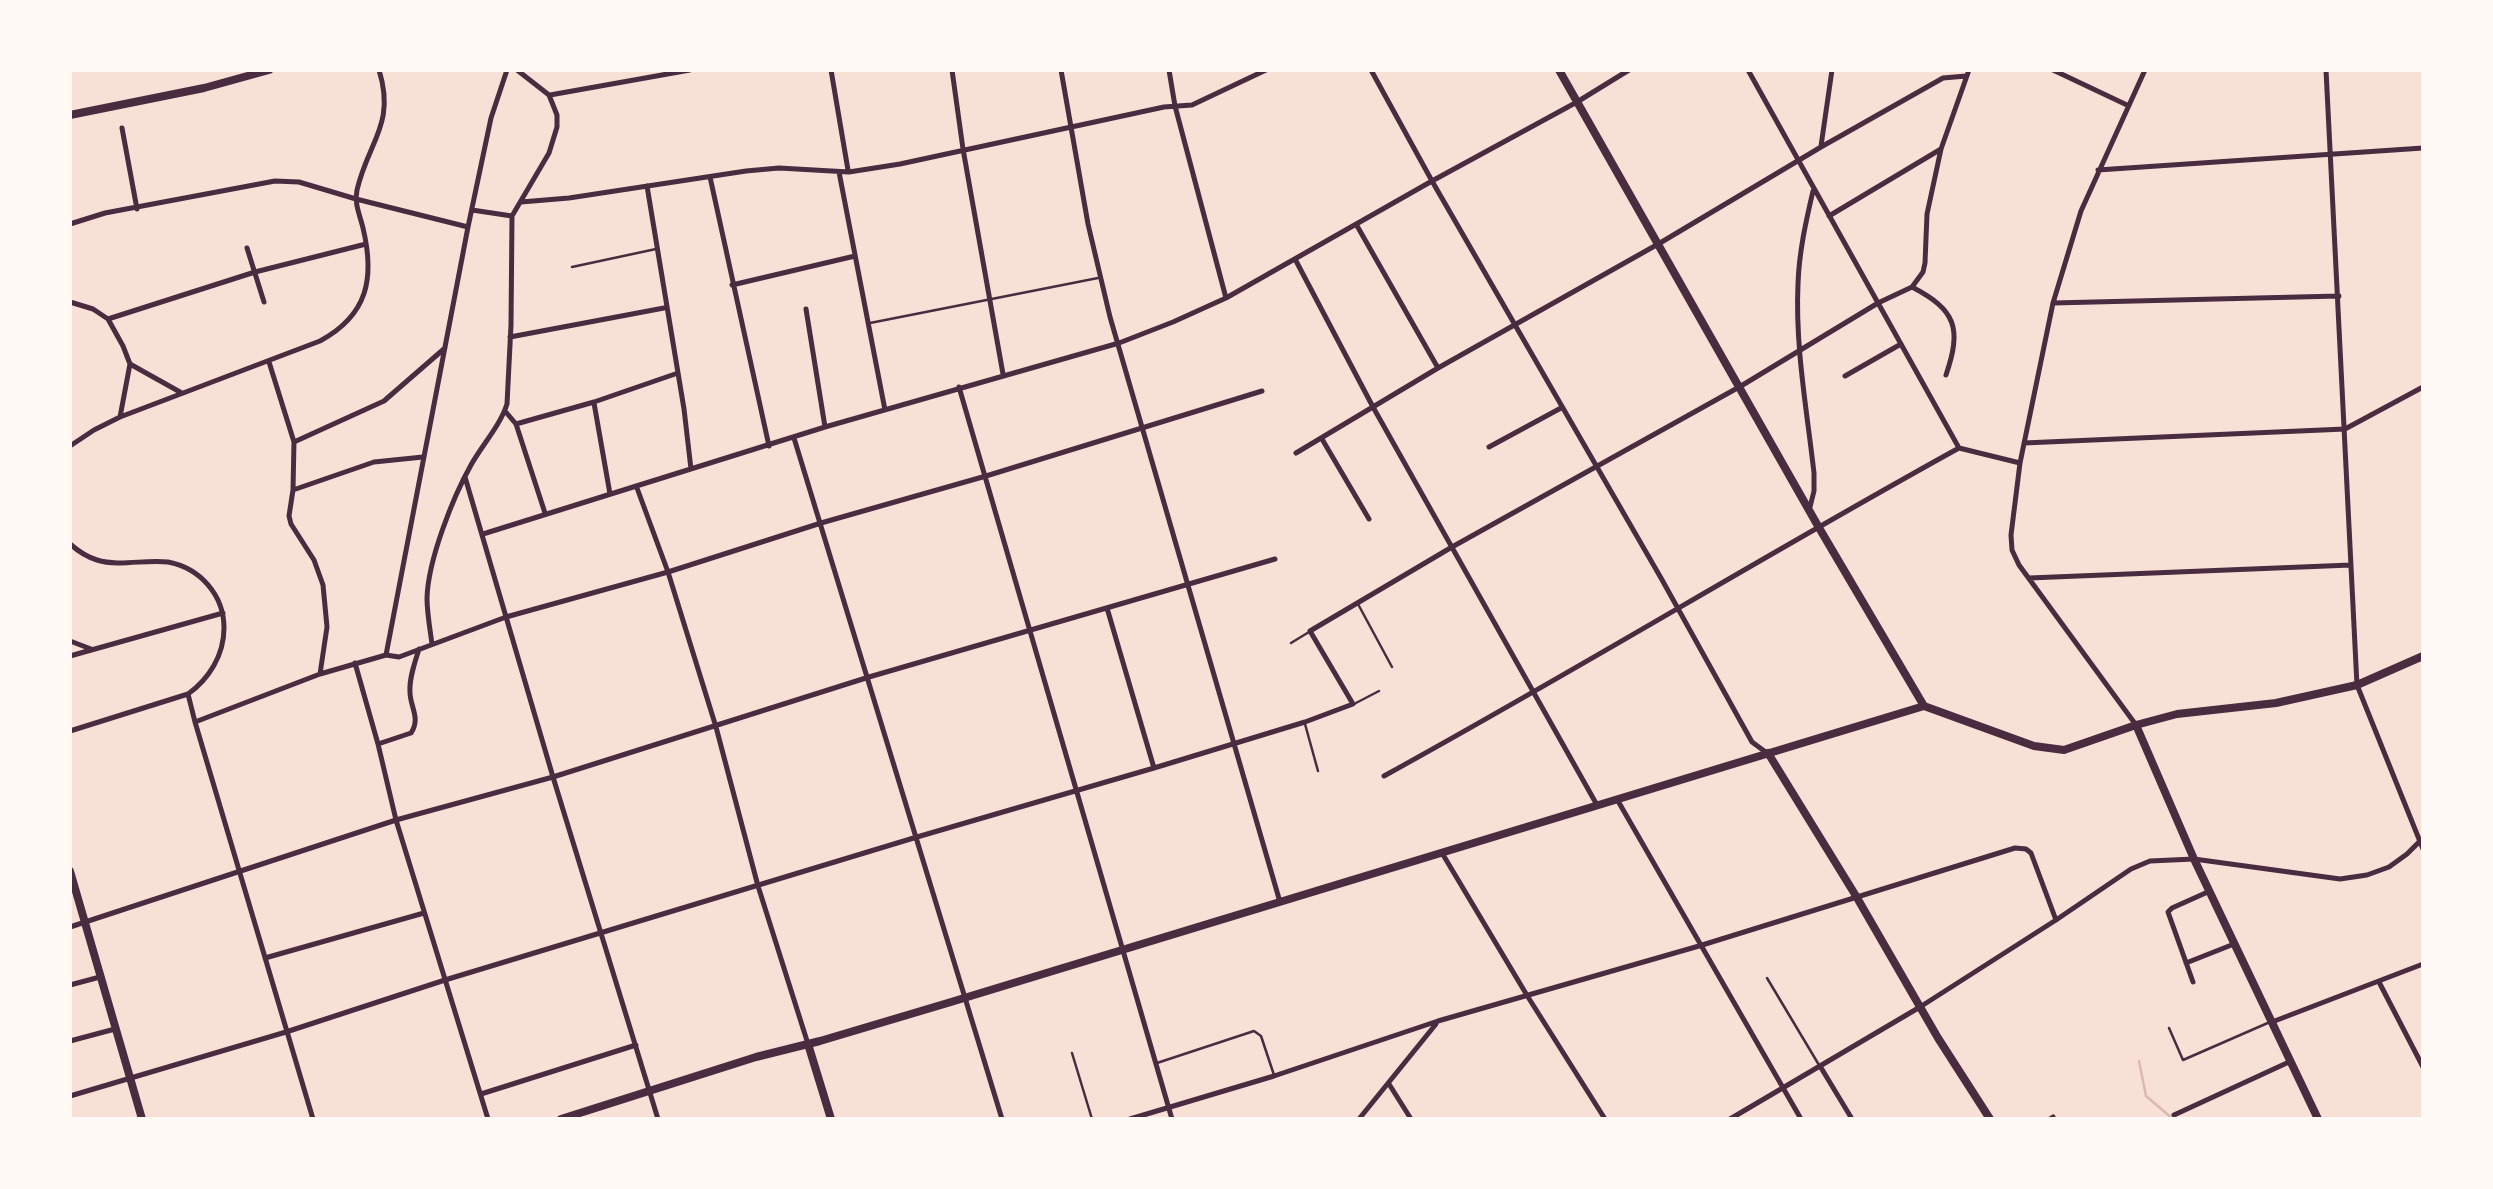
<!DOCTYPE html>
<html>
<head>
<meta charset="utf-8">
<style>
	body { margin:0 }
	#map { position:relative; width:2493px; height:1189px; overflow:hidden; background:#f7e1d7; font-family:Manrope,sans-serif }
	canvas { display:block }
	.frame { position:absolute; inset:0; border:72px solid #fffaf5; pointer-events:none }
</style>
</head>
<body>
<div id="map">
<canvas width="2493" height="1189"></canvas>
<div class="frame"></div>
</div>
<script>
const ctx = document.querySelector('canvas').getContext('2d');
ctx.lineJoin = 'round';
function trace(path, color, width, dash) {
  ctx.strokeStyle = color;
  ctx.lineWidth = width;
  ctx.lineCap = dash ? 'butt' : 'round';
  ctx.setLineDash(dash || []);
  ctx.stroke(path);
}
const stream = new Path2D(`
	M2139,1061l7,35 27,23`);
const service = new Path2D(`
	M572,267l84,-18
	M870,323l228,-45
	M1358,604l34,63
	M1291,643l18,-11
	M1354,704l25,-13
	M1305,724l13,47
	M1767,978l52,87
	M2169,1028l14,32 87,-38
	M1072,1053l20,66
	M1157,1063l97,-32 7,5 13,39`);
const minor = new Path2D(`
	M831,70l17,100
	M952,70l11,79 40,225
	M1061,70l27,154 22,93 170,585
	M1169,70l6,36 51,192
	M1371,70l61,111 229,397 91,164 15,11
	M1748,70l211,378 61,15
	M2053,70l74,35
	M2326,70l31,615 66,164
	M550,95l140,-25
	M122,128l15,81
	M1821,146l11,-76
	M2098,170l325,-22
	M839,172l46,238
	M710,177l59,269
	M647,186l37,223 7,60
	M521,202l48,-4 177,-27 33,-3 70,4 51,-8 264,-57 28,-2 74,-35
	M472,210l40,6
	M1829,216l112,-67
	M70,224l35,-11 170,-32 24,1 57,17 112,28
	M1356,224l82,144
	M247,248l17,54
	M1295,259l78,148 224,398
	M732,285l123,-29
	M1912,287c44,23 50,41 34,88
	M70,302l23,7 15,10 15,27 7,18 -10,53
	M2053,303l286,-7
	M806,309l19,118
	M108,319l147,-47 111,-28
	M510,337l154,-29
	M269,362l25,80 -1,48 -4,26 2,8 23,36 9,25 4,42 -7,47
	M130,364l50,28
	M1845,376l56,-32
	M959,387l213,732
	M594,403l16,91
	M505,411l11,13 78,-22 84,-29
	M516,424l29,89
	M794,438l208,681
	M1322,439l47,80
	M294,442l90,-41 61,-53
	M2024,443l321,-14 78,-42
	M70,446l24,-16 26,-13 200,-76c48,-26 55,-63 43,-113 -3,-13 -9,-24 -6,-38 11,-48 39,-66 22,-120
	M1489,447l72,-39
	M1296,453l142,-85 222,-125 161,-96 122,-69 23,-2
	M465,477l88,300 105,342
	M637,488l31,84 48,155 42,159 50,158
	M293,490l81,-28 49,-5
	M1810,507l4,-16v-18c-7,-62 -19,-127 -16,-189 1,-32 8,-63 15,-93
	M483,534l342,-107 294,-84 54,-21 53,-24 206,-117 145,-79 52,-32
	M70,544c8,7 17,13 27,16 23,7 48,-1 71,2 32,6 56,33 56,66 0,27 -15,51 -36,66
	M2029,578l322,-13
	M1107,608l47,160
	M70,641l21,8
	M432,644c-2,-15 -5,-31 -5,-46 1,-38 26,-101 44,-133 11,-20 29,-39 36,-61l4,-79 1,-109 37,-63 8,-26v-12l-8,-20 -32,-25
	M386,655l82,-428 23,-109 16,-48
	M70,656l153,-43
	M355,663l23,81 18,76 92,299
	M195,722l118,397
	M2136,725l-117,-160 -7,-15 -1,-15 9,-72 33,-160 28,-92 64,-141
	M70,731l118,-37 7,28 125,-48 66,-19 13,2 107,-40 162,-45 153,-49 165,-47 276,-85
	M378,744l33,-11c10,-15 -1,-26 -1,-41 -1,-14 5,-30 9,-43
	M1384,776c193,-106 381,-221 575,-328
	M1618,801l183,318
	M1442,853l86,144 77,122
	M70,927l326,-107 157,-43 316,-100 406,-118
	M265,958l159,-45
	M2186,963l48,-19
	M2193,982l-25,-70 4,-4 38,-17
	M2379,982l44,85
	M70,985l30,-8
	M2272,1022l151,-58
	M70,1041l45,-12
	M1820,1066l32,53
	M1389,1084l22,35
	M481,1094l155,-49
	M70,1096l216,-64 159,-52 472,-143 237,-69 151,-46 48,-18 -43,-73 142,-84 289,-161 137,-83 34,-16 11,-15 2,-9 2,-49 14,-65 28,-79
	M2174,1115l115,-53
	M1130,1119l144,-43 164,-55 261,-75 316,-98 11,1 5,4 25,67
	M1359,1119l77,-95
	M1730,1119l190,-112 136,-87 75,-51 19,-8 44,-2 146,20 27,-4 22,-8 18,-13 16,-16
	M2050,1119l3,-2`);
const tertiary = new Path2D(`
	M1559,70l259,456 106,180
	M2136,725l58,134 124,260
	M1768,753l88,143 82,142 52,81
	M808,1044l23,75
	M561,1119l195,-62 64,-16 131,-39 973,-296 110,40 30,4 72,-25 41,-11 99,-11 81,-18 66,-29`);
const secondary = new Path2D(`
	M70,115l134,-27 65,-18
	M70,871l72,248`);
trace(stream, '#dcb8b0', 2.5);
trace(service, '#4a2c40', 2.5);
trace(minor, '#4a2c40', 5);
trace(tertiary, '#4a2c40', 8);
trace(secondary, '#4a2c40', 8);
</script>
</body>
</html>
